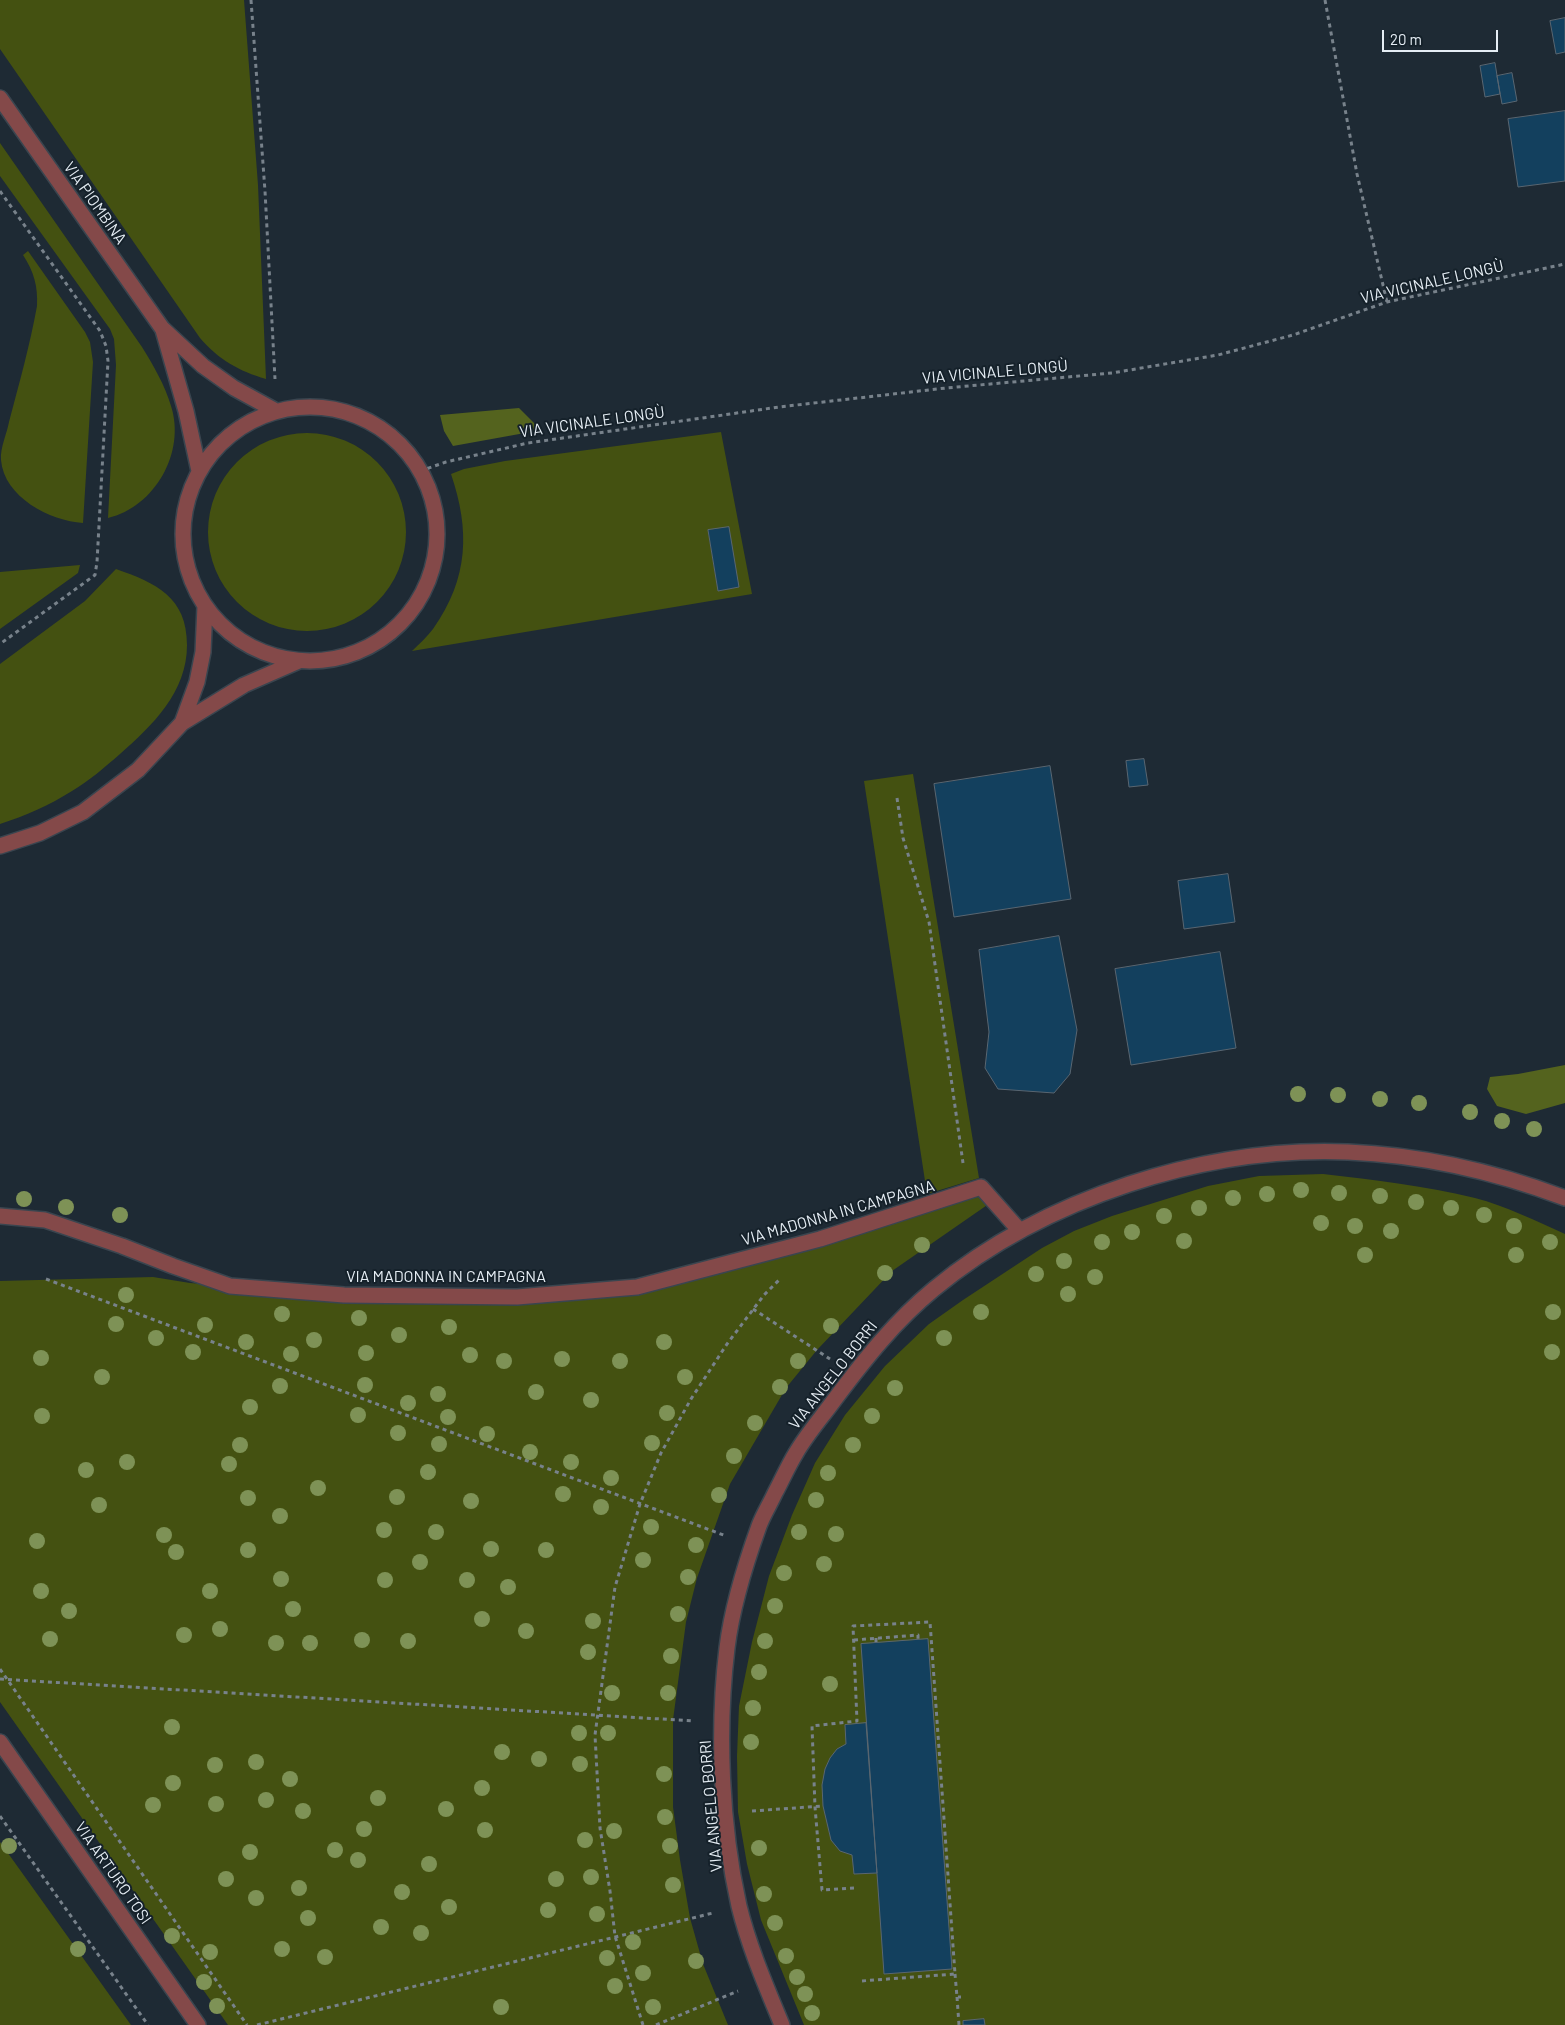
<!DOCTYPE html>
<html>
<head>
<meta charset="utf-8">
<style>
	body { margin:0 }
	#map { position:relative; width:1565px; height:2025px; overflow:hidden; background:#1e2a34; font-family:Barlow,sans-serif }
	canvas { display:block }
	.scale { position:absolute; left:1382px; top:30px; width:116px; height:22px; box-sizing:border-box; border:2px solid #e5edf4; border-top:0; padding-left:6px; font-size:15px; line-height:18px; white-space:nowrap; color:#e5edf4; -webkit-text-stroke:4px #15212a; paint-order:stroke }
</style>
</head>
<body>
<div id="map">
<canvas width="1565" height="2025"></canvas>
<div class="scale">20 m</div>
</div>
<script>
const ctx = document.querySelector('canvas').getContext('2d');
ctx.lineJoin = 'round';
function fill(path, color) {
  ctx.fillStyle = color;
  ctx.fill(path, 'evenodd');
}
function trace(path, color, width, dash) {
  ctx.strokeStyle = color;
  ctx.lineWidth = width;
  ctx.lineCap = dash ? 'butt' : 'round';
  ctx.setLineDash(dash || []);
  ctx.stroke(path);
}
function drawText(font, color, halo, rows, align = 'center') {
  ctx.font = font + ' Barlow,sans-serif';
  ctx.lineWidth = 4;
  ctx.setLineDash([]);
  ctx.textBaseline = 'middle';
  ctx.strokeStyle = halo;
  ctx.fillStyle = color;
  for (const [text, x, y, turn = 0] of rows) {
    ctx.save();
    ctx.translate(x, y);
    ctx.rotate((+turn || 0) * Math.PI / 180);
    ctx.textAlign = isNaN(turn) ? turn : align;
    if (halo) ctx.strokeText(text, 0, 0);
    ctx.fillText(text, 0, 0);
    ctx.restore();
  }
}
const green = new Path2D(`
	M0,0h244l14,185 8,194c-27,-8 -47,-19 -66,-41l-200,-289z
	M0,143l142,204c11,18 23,38 29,59 15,46 -16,101 -63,112l8,-153 -2,-26 -4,-10 -110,-153z
	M28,251l57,81 5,10 3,20 -10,161c-33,-2 -79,-26 -82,-63 -1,-12 6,-27 8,-38 10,-38 21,-77 28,-116 1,-20 -3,-34 -14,-51z
	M721,432l31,162 -340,57c7,-7 15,-14 21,-22 36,-51 37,-99 18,-155l13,-5 41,-8zM728,527l10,60 -20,4 -10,-60z
	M208 532a99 99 0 1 1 198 0a99 99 0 1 1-198 0Z
	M80,565l-2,8 -78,56v-57z
	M116,569c40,14 71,28 71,76 0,47 -34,80 -67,109 -15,13 -31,27 -48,37 -22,14 -47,25 -72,33v-160l85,-63z
	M913,774l66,404 -52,16 -63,-413z
	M1323,1174c51,6 103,12 152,24 31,8 61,23 90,36v791h-761l-43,-105 -14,-56 -9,-52 -1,-56 2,-50 13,-64 17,-66 23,-61 23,-52 30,-48 40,-49 44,-42 34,-24 79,-52 32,-17 38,-15 96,-30 51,-10z
	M981,1187l12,14 -101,70 -75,79 -31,38 -56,96 -33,94 -11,44 -13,98v87l7,53 10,58 13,46 25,61h-500l-228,-323v-421l153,-4 37,6 154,12 293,-8z
	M0,1842l131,183h-131z`);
const forest = new Path2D(`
	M519,408l17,17v6l-83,15 -9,-15 -4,-16z
	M1565,1065v38l-39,11 -29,-8 -10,-17 3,-12 28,-3z`);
const building = new Path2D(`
	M1565,18v34l-9,2 -6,-33z
	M1495,63l5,31 -15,3 -5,-31z
	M1512,73l5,28 -15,3 -5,-28z
	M1565,111v70l-47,6 -10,-68z
	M729,527l10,60 -21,4 -10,-61z
	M1144,759l4,26 -19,2 -3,-26z
	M1050,766l21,133 -117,18 -20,-133z
	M1228,874l7,48 -51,7 -6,-48z
	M1059,936l18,94 -7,44 -16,19 -56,-4 -13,-21 4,-36 -10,-82z
	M1220,952l16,96 -105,17 -16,-96z
	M928,1639l24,330 -68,5 -23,-330z
	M866,1723l11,150 -23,1 -2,-19 -12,-4 -9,-11 -8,-34 -1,-21 3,-16 5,-11 7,-9 9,-5 -1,-19z
	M984,2019l1,6h-22v-4z`);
const path = new Path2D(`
	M251,0l14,191 10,188
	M1325,0l32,174 30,128
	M0,191l100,140 6,15 2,15 -11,201 -2,13 -95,69
	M420,471l26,-9 82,-19 251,-36 167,-19 166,-15 106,-18 75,-20 94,-33 178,-38
	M897,798l6,40 26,84 34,241
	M46,1279l680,257
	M753,1309l77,50
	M876,1638v5
	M854,1640l64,-5v5
	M0,1669l247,356
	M0,1679l694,42
	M752,1811l71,-5
	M0,1816l148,209
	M854,1888l-32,2 -7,-83 -3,-81 45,-5 -4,-95 77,-4 25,352 -94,7
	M955,1974l2,23h4
	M957,1997l2,28
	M257,2025l456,-112
	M643,2025l-28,-89 -5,-45 -10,-63 -5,-93 20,-148 25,-83 21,-51 30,-54 36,-55 37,-49 15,-15
	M656,2025l82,-34`);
const minor = new Path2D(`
	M0,98l162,230 41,38 31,22 42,23
	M163,330l23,81 13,60
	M183 534a127 127 0 1 1 254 0a127 127 0 1 1-254 0Z
	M182,723l15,-41 6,-30 2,-46
	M0,846l40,-13 43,-21 55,-42 44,-47 62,-38 55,-24
	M0,1216l45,4 77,26 51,20 57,20 114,9 173,2 120,-10 183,-48 161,-52 39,44
	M0,1742l198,283
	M782,2025c-16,-39 -33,-78 -43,-119 -18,-80 -22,-176 -12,-258 5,-41 18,-83 32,-122 4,-11 11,-22 16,-33 7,-13 13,-27 21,-40 11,-19 26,-36 39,-54 30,-40 60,-78 99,-110 110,-91 272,-143 414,-137 75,3 148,20 217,46`);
const trees = [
	[1298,1094],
	[1338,1095],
	[1380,1099],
	[1419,1103],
	[1470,1112],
	[1502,1121],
	[1534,1129],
	[1301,1190],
	[1339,1193],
	[1267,1194],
	[1380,1196],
	[1233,1198],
	[24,1199],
	[1416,1202],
	[66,1207],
	[1199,1208],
	[1451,1208],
	[120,1215],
	[1484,1215],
	[1164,1216],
	[1321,1223],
	[1355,1226],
	[1514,1226],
	[1391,1231],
	[1132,1232],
	[1184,1241],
	[1102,1242],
	[1550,1242],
	[922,1245],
	[1365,1255],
	[1516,1255],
	[1064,1261],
	[885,1273],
	[1036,1274],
	[1095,1277],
	[1068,1294],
	[126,1295],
	[981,1312],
	[1553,1312],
	[282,1314],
	[359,1318],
	[116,1324],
	[205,1325],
	[831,1326],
	[449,1327],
	[399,1335],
	[156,1338],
	[944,1338],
	[314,1340],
	[246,1342],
	[664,1342],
	[193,1352],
	[1552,1352],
	[366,1353],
	[291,1354],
	[470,1355],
	[41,1358],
	[562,1359],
	[504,1361],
	[620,1361],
	[798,1361],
	[102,1377],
	[685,1377],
	[365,1385],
	[280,1386],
	[780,1387],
	[895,1388],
	[536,1392],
	[438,1394],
	[591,1400],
	[408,1403],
	[250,1407],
	[667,1413],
	[358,1415],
	[42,1416],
	[872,1416],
	[448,1417],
	[755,1423],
	[398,1433],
	[487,1434],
	[652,1443],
	[439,1444],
	[240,1445],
	[853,1445],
	[530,1452],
	[734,1456],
	[127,1462],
	[571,1462],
	[229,1464],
	[86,1470],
	[428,1472],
	[828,1473],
	[611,1478],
	[318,1488],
	[563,1494],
	[719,1495],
	[397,1497],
	[248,1498],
	[816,1500],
	[471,1501],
	[99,1505],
	[601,1507],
	[280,1516],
	[651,1527],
	[384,1530],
	[436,1532],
	[799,1532],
	[836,1534],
	[164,1535],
	[37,1541],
	[696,1545],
	[491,1549],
	[248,1550],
	[546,1550],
	[176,1552],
	[643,1560],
	[420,1562],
	[824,1564],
	[784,1573],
	[688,1577],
	[281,1579],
	[385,1580],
	[467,1580],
	[508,1587],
	[41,1591],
	[210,1591],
	[775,1606],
	[293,1609],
	[69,1611],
	[678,1614],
	[482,1619],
	[593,1621],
	[220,1629],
	[526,1631],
	[184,1635],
	[50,1639],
	[362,1640],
	[408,1641],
	[765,1641],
	[276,1643],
	[310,1643],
	[588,1652],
	[671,1656],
	[759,1672],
	[830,1684],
	[612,1693],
	[668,1693],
	[753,1708],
	[172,1727],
	[579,1733],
	[608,1733],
	[751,1742],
	[502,1752],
	[539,1759],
	[256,1762],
	[580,1764],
	[215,1765],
	[664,1774],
	[290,1779],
	[173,1783],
	[482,1788],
	[378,1798],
	[266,1800],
	[216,1804],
	[153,1805],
	[446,1809],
	[303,1811],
	[665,1817],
	[364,1829],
	[485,1830],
	[614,1831],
	[585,1840],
	[9,1846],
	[670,1846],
	[759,1848],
	[335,1850],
	[250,1852],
	[358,1860],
	[429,1864],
	[591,1877],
	[226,1879],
	[556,1879],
	[673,1885],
	[299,1888],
	[402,1892],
	[764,1894],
	[256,1898],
	[449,1907],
	[548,1910],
	[597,1914],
	[308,1918],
	[775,1923],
	[381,1927],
	[421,1933],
	[172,1936],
	[633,1942],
	[78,1949],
	[282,1949],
	[210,1952],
	[786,1956],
	[325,1957],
	[607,1958],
	[696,1961],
	[643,1973],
	[797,1977],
	[204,1982],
	[615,1986],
	[805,1994],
	[217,2006],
	[501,2007],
	[653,2007],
	[812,2013]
];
const streetNames = [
	["VIA PIOMBINA",95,203,55],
	["VIA VICINALE LONGÙ",1432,282,-13],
	["VIA VICINALE LONGÙ",995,372,-5],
	["VIA VICINALE LONGÙ",592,422,-8],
	["VIA MADONNA IN CAMPAGNA",838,1213,-16],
	["VIA MADONNA IN CAMPAGNA",446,1277],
	["VIA ANGELO BORRI",833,1375,-52],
	["VIA ANGELO BORRI",711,1806,-95],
	["VIA ARTURO TOSI",113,1873,55]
];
fill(green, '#445111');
fill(forest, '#54631e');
fill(building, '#13405e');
trace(building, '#596671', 1);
trace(minor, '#3a454f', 18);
trace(path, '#78828b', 3, [4, 4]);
trace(minor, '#844949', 15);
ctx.fillStyle = '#7e9256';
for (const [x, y] of trees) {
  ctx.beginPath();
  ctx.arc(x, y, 8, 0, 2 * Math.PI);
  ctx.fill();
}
drawText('16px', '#e5edf4', '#15212a', streetNames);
</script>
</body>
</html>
